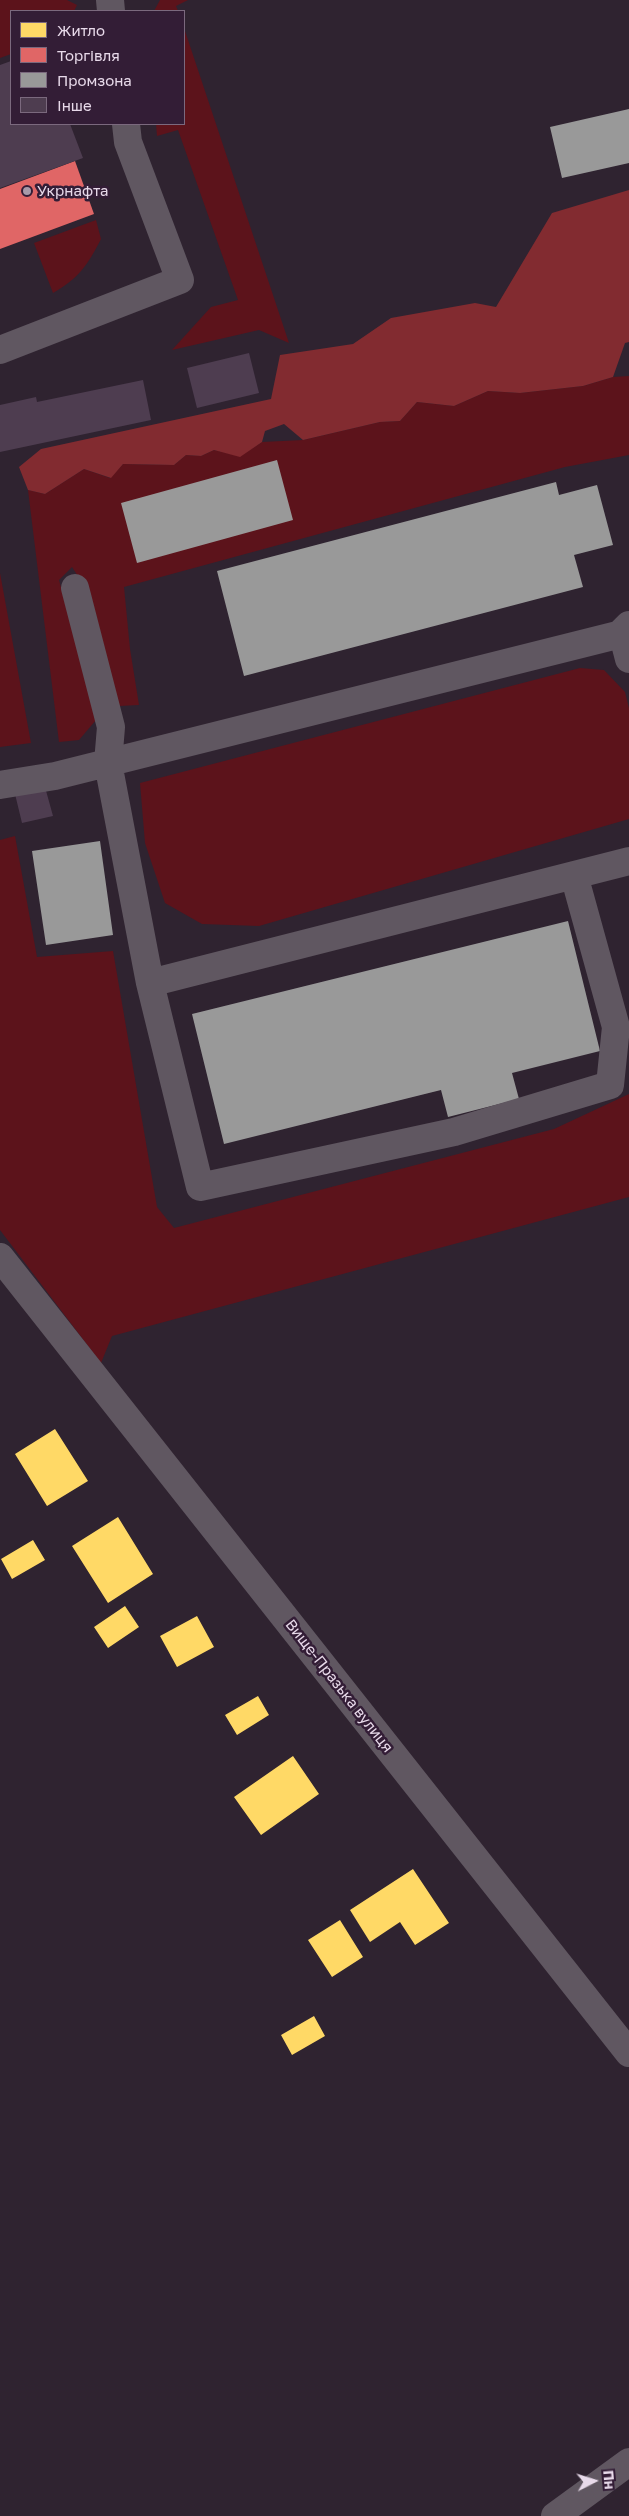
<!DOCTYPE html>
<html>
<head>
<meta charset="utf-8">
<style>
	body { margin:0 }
	#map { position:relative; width:629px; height:2516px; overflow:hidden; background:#2f2330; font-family:"Golos Text",sans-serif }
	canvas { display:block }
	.legend { position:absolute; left:10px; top:10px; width:175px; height:115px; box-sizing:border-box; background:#331d36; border:1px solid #7b697e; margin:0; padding:6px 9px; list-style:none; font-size:15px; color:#e8daea }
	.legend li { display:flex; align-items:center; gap:10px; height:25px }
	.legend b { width:25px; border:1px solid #7b697e }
	.north { position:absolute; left:569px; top:2456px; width:50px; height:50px; -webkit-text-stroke:4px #331d36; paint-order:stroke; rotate:85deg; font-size:14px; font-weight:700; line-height:20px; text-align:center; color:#e8daea }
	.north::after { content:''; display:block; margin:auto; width:18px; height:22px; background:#e8daea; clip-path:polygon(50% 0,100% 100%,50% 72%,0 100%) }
</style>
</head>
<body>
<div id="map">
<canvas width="629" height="2516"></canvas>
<ul class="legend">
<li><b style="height:14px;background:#ffd966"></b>Житло</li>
<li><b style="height:14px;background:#e06666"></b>Торгівля</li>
<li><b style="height:14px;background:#999"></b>Промзона</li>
<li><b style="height:14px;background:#4e3d50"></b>Інше</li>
</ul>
<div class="north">Пн</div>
</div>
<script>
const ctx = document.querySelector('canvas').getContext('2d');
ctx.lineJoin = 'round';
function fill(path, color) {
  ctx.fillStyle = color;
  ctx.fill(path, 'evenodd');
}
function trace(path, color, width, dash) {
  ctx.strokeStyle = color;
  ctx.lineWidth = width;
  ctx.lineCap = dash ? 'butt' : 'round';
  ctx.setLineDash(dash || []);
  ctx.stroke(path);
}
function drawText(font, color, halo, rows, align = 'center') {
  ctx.font = font + ' "Golos Text",sans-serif';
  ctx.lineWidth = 5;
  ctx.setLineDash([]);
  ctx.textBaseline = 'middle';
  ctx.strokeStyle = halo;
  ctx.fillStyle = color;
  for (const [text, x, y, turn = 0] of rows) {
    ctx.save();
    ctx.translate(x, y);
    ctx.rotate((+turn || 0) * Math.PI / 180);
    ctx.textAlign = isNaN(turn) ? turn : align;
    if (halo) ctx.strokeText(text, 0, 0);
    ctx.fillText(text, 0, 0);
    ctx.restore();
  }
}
const green = new Path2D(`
	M0,0h67l10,5 -3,6h-63v43l-11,4z
	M160,0h28l-12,6 2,5h-24z
	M184,28l105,315 -30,-13 -87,20 39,-43 27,-7 -60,-170 -21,6 -1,-12h28z
	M96,220l5,19c-14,27 -22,39 -48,54l-19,-50z
	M629,376v79l-64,12 -441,120 6,62 9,56 -20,1 -28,-110 -19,-29 -13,13 37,140 -17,20 -20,2 -31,-252 17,4 39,-25 26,9 13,-14 51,1 12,-10 15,1 13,-6 26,6 22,-14 41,-2 77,-18 20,-1 17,-19 37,4 34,-15 32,2 63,-7 30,-9z
	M0,573l31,170 -31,4z
	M580,668l24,2 21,22 4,16v111l-370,107 -57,-2 -37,-21 -20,-60 -5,-60z
	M15,836l22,121 76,-6 44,256 17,21 380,-99 75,-35v-3v106l-517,139 -11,27 -101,-133v-390z`);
const forest = new Path2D(`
	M629,190v152l-4,1 -12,34 -30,9 -63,7 -32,-2 -34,15 -37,-4 -17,19 -20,1 -77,18 -19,-16 -19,7 -3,11 -22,15 -26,-7 -13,6 -15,-1 -12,10 -51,-1 -12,14 -27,-9 -39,25 -17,-4 -9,-23 22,-18 230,-50 9,-44 73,-11 38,-26 84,-15 21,4 56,-94z`);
const homes = new Path2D(`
	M55,1429l33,52 -41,25 -32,-52z
	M118,1517l35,57 -45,29 -36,-57z
	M33,1540l12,20 -33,19 -11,-20z
	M125,1606l14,21 -31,21 -14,-21z
	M197,1616l17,31 -37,20 -17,-31z
	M258,1696l11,19 -32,20 -12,-20z
	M293,1756l26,38 -58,41 -27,-38z
	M413,1869l36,54 -34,22 -15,-23 -30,20 -20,-32z
	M340,1920l23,37 -31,20 -24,-37z
	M314,2016l11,20 -33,19 -11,-20z`);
const shops = new Path2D(`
	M75,161l19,53 -94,35v-60z`);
const industry = new Path2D(`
	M629,109v54l-67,15 -12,-51z
	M277,460l16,60 -156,43 -16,-60z
	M556,482l3,13 38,-10 16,60 -39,10 9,32 -339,89 -27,-105z
	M100,841l13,94 -67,10 -14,-94z
	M568,921l32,130 -88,22 7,26 -71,18 -7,-27 -217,54 -32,-130z`);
const building = new Path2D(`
	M11,61v63h59l13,34 -83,30v-123z
	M249,353l10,40 -62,15 -10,-40z
	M143,380l8,40 -151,32v-47l36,-8 1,5z
	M45,787l8,29 -31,7 -7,-29z`);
const minor = new Path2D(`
	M110,0l1,11
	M0,350l180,-70 -52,-138 -2,-18
	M75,588l36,139 -3,36 42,220
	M629,625l-7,7 7,27
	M0,785l55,-9 574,-144
	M574,875l42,152 -6,58 -156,47 -254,55 -50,-204 479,-122
	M0,1257l629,796
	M555,2516l74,-54`);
const markers = [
	[27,191,5,"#a79aa9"]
];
const poiNames = [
	["Укрнафта",37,191]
];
const streetNames = [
	["Вище-Празька вулиця",339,1686,52]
];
fill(green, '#5c131b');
fill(forest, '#822b30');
fill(homes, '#ffd966');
fill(shops, '#e06666');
fill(industry, '#999');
fill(building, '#4e3d50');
trace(minor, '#605761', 28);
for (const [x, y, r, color] of markers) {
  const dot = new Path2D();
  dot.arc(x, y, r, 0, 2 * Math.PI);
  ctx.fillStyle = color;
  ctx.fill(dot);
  trace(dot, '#331d36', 2);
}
drawText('15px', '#e8daea', '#331d36', poiNames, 'left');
drawText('15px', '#e8daea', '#331d36', streetNames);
</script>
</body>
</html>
